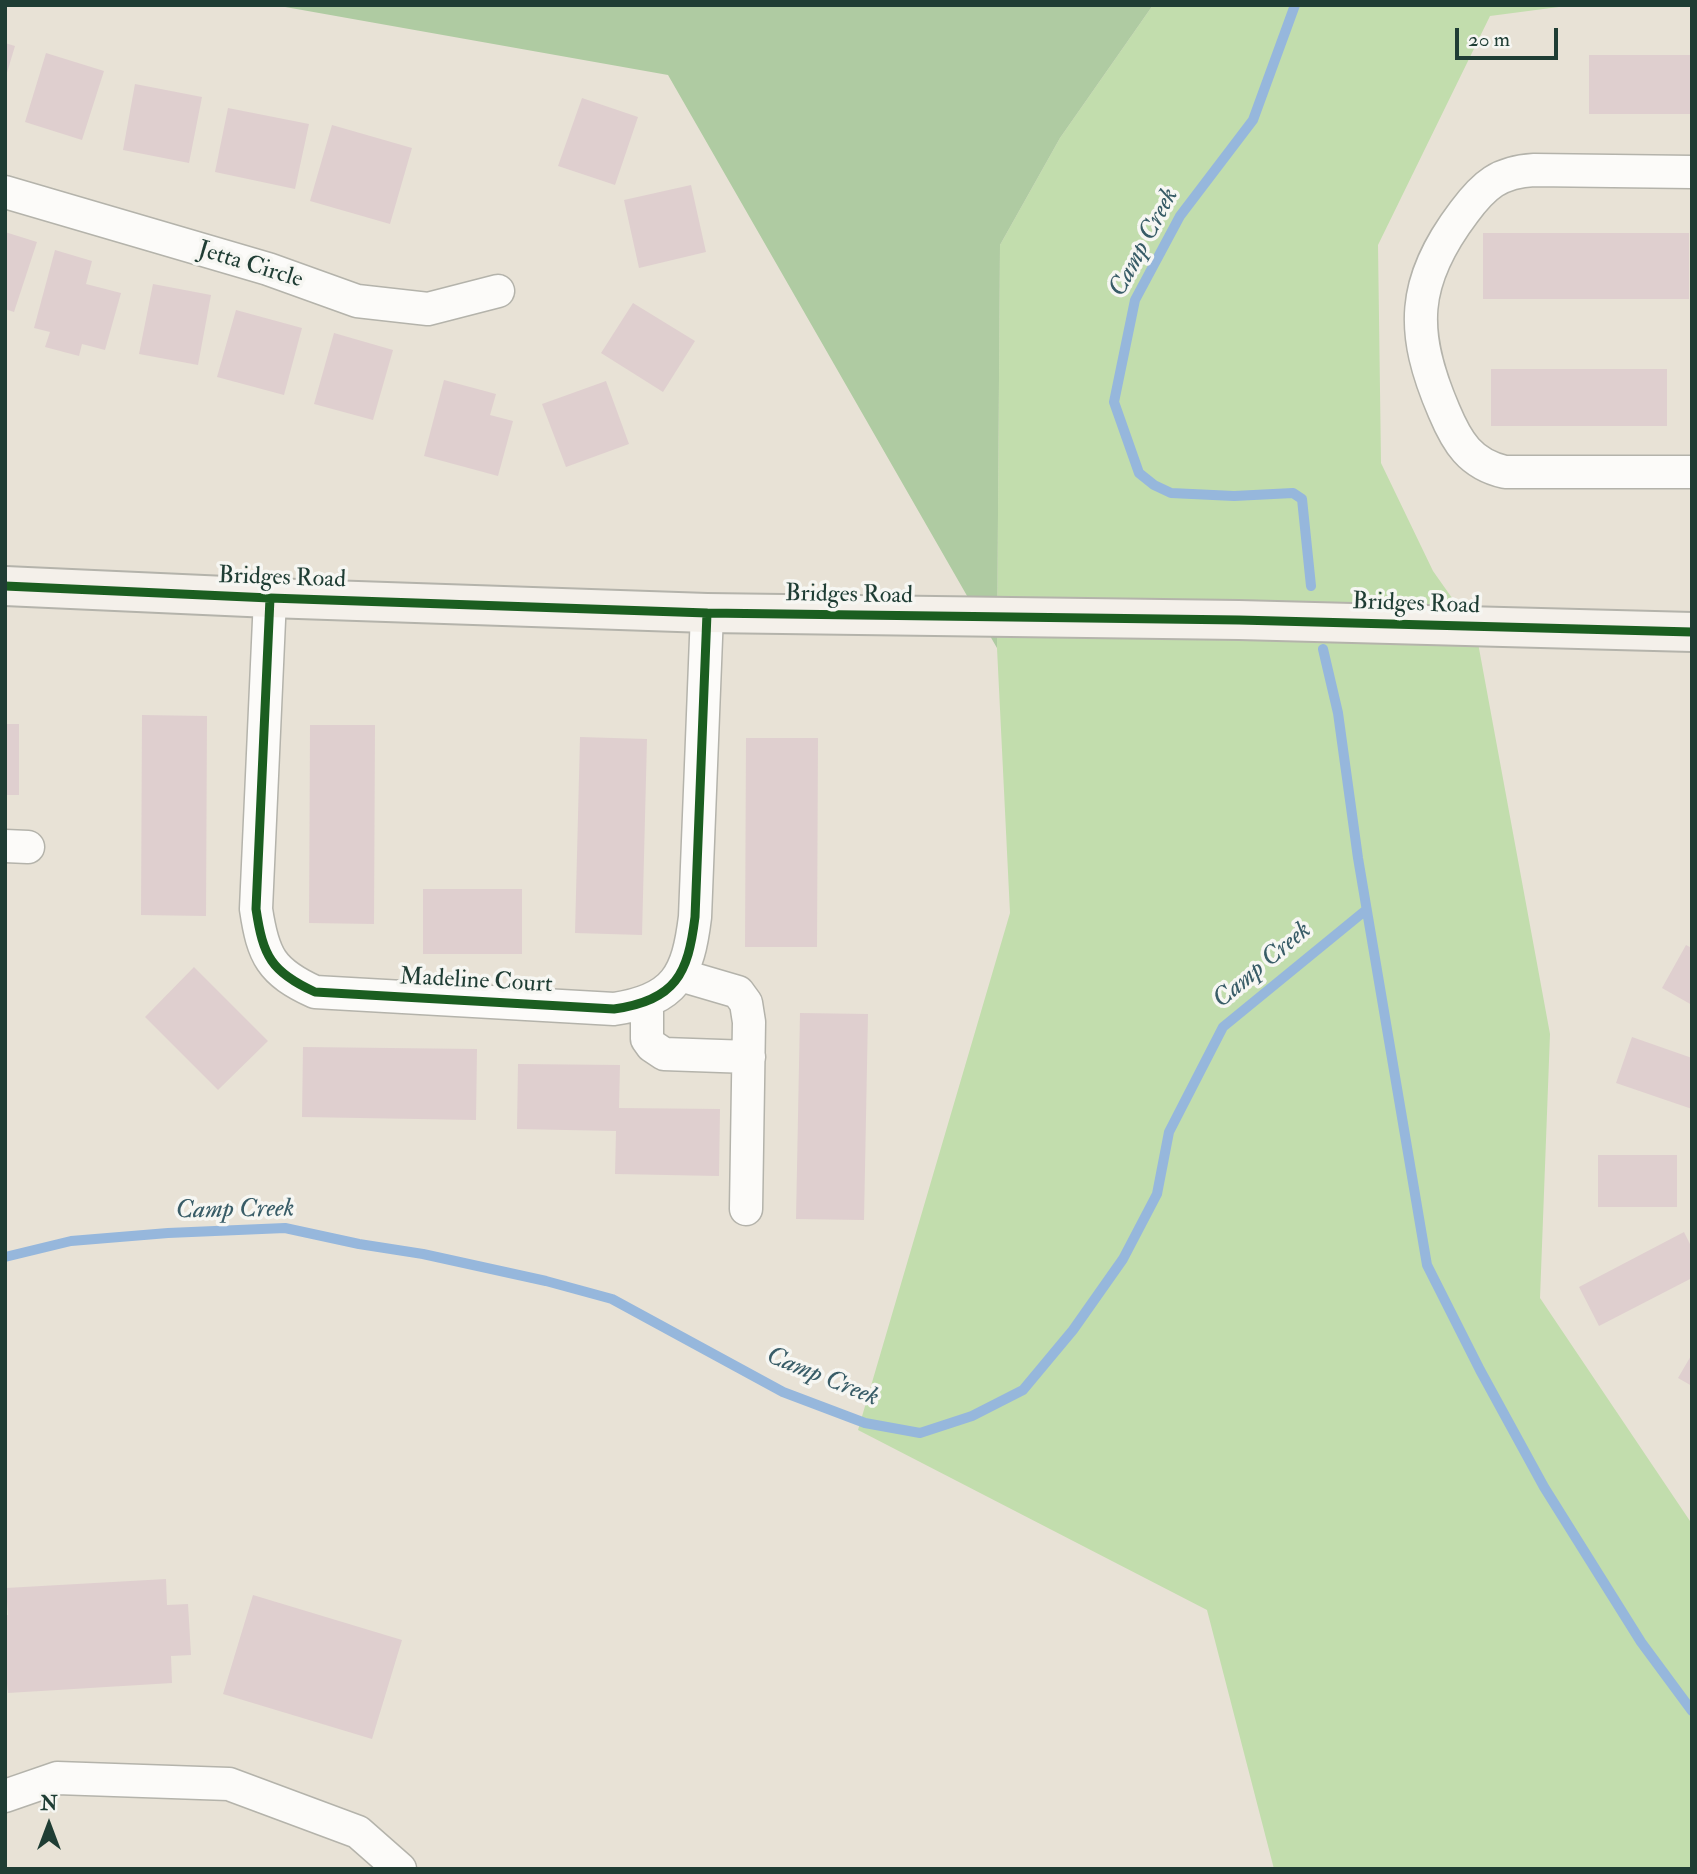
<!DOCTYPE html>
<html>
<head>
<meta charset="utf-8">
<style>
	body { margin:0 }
	#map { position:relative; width:1697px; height:1874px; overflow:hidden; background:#e8e2d6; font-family:"IM FELL Double Pica",serif }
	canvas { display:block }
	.frame { position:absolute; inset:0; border:7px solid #1f3d34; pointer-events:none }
	.north { position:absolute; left:14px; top:1790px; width:70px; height:70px; -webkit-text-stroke:5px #f6f6f2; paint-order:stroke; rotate:0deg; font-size:19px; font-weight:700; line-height:28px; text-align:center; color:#1f3d34 }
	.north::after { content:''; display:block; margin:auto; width:24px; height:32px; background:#1f3d34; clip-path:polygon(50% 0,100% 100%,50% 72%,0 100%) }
	.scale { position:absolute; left:1455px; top:28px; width:103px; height:32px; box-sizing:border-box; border:4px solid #1f3d34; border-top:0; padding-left:9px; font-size:21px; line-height:24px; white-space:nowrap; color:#1f3d34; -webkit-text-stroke:5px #f6f6f2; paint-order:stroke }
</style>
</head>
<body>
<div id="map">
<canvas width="1697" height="1874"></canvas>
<div class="frame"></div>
<div class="north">N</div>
<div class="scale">20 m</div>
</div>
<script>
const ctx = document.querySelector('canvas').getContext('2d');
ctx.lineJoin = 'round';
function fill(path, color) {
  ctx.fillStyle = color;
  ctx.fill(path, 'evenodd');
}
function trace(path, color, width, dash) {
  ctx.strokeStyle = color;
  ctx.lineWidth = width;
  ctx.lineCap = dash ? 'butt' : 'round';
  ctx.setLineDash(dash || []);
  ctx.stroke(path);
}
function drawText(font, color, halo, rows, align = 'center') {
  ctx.font = font + ' "IM FELL Double Pica",serif';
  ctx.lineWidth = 7;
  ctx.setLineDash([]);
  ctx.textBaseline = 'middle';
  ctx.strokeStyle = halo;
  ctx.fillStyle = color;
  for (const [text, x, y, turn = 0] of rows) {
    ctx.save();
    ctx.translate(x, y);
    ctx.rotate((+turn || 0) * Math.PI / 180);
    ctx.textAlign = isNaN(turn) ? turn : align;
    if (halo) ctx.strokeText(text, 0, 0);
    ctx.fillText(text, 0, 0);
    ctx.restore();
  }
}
const green = new Path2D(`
	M1153,5h421l-84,11 -112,229 3,218 52,108 43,61 74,402 -10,264 152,226v345h-418l-67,-259 -349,-180 152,-517 -13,-265 3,-403 60,-107z`);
const forest = new Path2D(`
	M274,5h879l-93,133 -60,107 -3,403 -329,-573z`);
const stream = new Path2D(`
	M1295,5l-42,115 -73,96 -45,84 -21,102 25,71 15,12 17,8 63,3 59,-3 9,6 9,87
	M1323,649l15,64 20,145 69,407 53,105 64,117 97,155 51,69
	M5,1257l66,-16 97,-8 117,-5 74,16 64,10 123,27 66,18 171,93 82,31 55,10 52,-17 51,-26 50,-60 50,-71 34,-65 12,-62 54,-105 143,-117`);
const building = new Path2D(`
	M5,43l10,3 -9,30h-1z
	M46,53l58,18 -22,69 -57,-18z
	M1589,55h103v59h-103z
	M135,84l67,13 -13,66 -66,-13z
	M582,98l56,19 -23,68 -57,-19z
	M228,108l81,16 -14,65 -80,-17z
	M332,125l80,23 -22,76 -80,-23z
	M691,185l15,67 -67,16 -15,-68z
	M5,232l32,10 -23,70 -9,-3z
	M1483,233h206v66h-206z
	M55,250l37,11 -6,23 35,9 -16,57 -23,-6 -3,12 -34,-9 5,-15 -16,-4z
	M153,284l58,11 -13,70 -59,-11z
	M633,303l62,38 -32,51 -62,-39z
	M236,310l66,18 -18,67 -67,-18z
	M334,333l59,17 -20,70 -59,-16z
	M1491,369h176v57h-176z
	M444,380l52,14 -6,21 23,6 -15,55 -74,-20z
	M606,381l23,63 -63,23 -24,-63z
	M142,715l65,1 -1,200 -65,-1z
	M5,724h14v71h-14z
	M310,725h65l-1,199 -65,-1z
	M580,737l67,2 -5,196 -67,-2z
	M746,738h72l-1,209h-72z
	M423,889h99v65h-99z
	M1686,945l6,3v57l-30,-17z
	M194,967l74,74 -50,49 -73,-73z
	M800,1013l68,1 -4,206 -68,-1z
	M1632,1037l60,21v51l-76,-26z
	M303,1047l174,2 -1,71 -174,-3z
	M518,1064l102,1 -1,43 101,1 -1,67 -104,-2 1,-43 -99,-2z
	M1598,1155h79v52h-79z
	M1684,1232l8,16v30l-93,48 -20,-39z
	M1692,1354v32l-14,-8z
	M166,1579l1,26 21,-1 3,51 -20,1 1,27 -164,10 -3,-29v-49h3l-2,-27z
	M253,1595l149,45 -30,99 -149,-45z`);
const street = new Path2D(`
	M1692,172l-158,-2c-35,2 -50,15 -70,42 -53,70 -54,120 -20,199 13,31 26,53 61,61h187
	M5,192l263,77 89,32 71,8 70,-18
	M270,598l-14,311c7,47 15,63 59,83l299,17c62,-9 74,-35 81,-92l12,-304
	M5,846l23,1
	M680,975l58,17 8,11 3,19 -3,187
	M647,1001v38l5,7 12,8 85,3
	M5,1796l52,-18 172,6 129,48 42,37`);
const secondary = new Path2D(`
	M5,586l265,12 437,15 532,7 453,12`);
const cycleway = new Path2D(`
	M5,586l265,12 437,15 532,7 453,12
	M270,598l-14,311c7,47 15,63 59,83l299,17c62,-9 74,-35 81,-92l12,-304`);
const streetNames = [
	["Jetta Circle",250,266,17],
	["Bridges Road",282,579,2],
	["Bridges Road",849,596,1],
	["Bridges Road",1416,605,2],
	["Madeline Court",476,982,3]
];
const waterNames = [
	["Camp Creek",1145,243,-62],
	["Camp Creek",1263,966,-40],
	["Camp Creek",235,1211,-1],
	["Camp Creek",822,1378,22]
];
fill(green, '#c2ddad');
fill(forest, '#afcba2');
trace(stream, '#96b7dc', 10);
fill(building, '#dfcfcf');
trace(street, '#b4b3ab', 35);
trace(secondary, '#b4b3ab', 42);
trace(street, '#fcfbf9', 32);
trace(secondary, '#f4f0ea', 38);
trace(cycleway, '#1b5e20', 9);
drawText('24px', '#1f3d34', '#f6f6f2', streetNames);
drawText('italic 26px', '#385c67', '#f6f6f2', waterNames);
</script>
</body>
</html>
